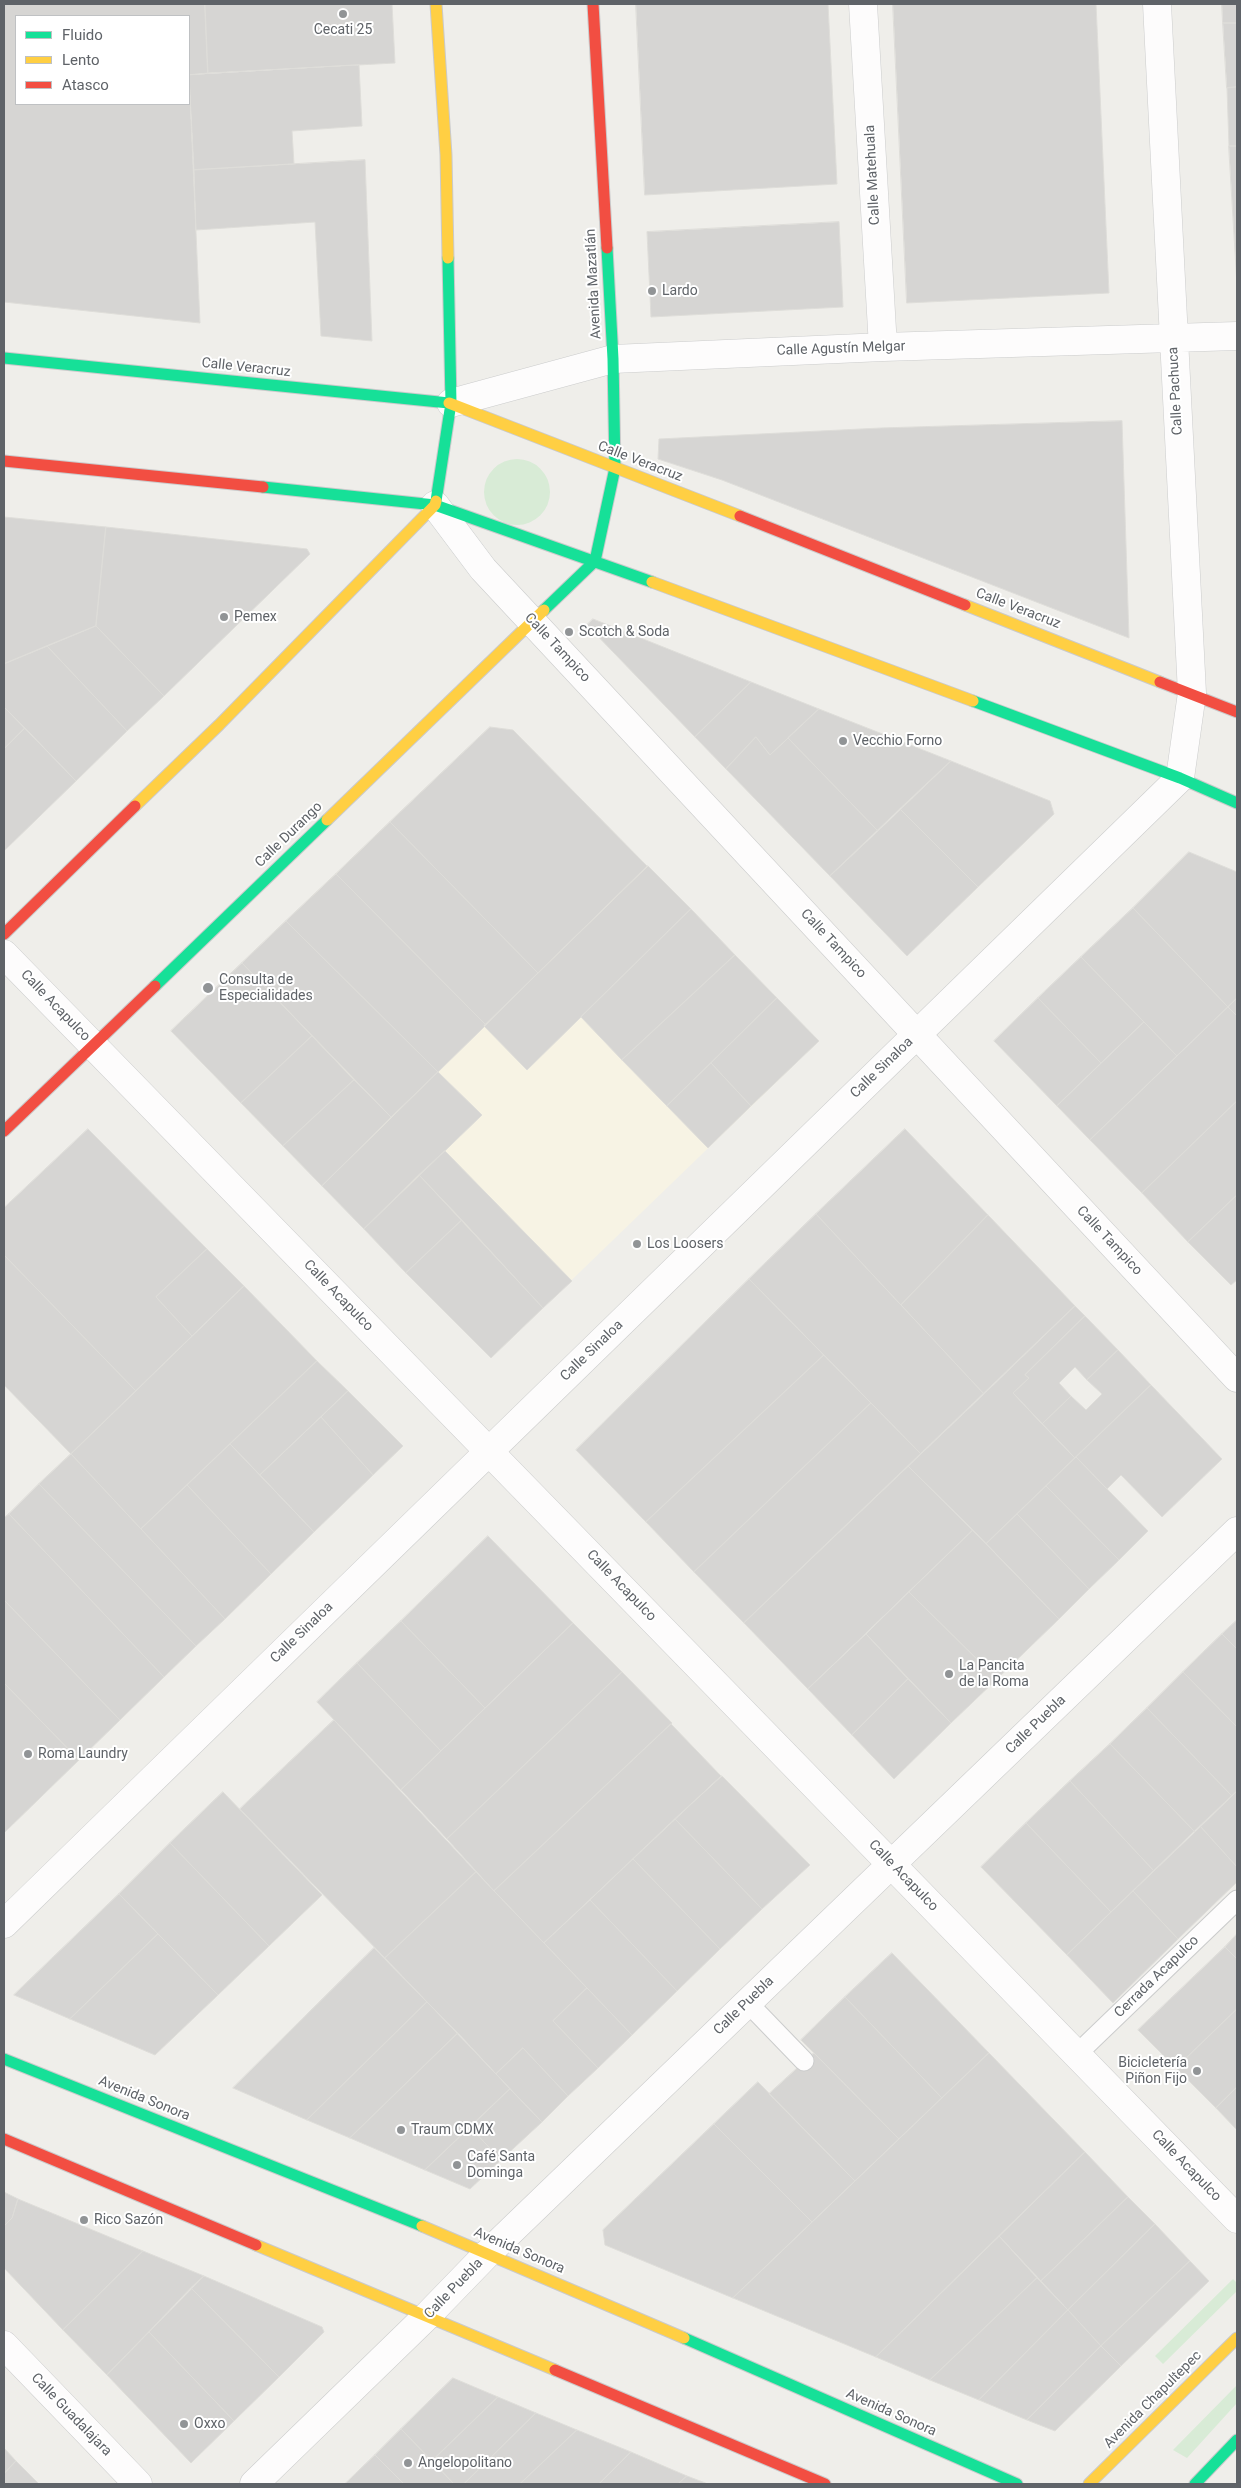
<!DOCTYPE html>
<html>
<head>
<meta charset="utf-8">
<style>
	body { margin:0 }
	#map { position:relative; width:1241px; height:2488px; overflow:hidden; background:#efeeea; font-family:Roboto,sans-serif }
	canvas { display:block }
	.frame { position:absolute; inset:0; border:5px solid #5f6368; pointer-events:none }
	.legend { position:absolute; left:15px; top:15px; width:175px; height:90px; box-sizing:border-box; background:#fff; border:1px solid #bfc1c3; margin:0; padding:6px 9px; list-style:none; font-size:15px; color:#5f6368 }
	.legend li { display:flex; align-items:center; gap:10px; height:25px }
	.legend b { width:25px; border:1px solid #bfc1c3 }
</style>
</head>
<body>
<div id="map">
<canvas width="1241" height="2488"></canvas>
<div class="frame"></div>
<ul class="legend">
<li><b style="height:6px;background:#16e098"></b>Fluido</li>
<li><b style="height:6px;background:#ffcf43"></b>Lento</li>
<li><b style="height:6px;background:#f24e42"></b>Atasco</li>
</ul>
</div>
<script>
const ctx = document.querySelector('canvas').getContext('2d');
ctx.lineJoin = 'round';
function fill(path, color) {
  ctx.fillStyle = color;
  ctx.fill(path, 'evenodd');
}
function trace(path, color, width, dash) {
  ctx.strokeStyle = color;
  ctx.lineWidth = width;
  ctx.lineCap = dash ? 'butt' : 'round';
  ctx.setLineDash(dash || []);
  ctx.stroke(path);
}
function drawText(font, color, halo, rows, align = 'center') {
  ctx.font = font + ' Roboto,sans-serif';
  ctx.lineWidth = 4;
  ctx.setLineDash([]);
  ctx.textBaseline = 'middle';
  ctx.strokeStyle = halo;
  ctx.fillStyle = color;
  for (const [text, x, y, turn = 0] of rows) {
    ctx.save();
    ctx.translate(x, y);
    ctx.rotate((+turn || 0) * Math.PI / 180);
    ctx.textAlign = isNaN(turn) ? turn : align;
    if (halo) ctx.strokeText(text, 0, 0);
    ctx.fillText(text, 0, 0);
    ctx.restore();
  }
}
const commercial = new Path2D(`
	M490,727l23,3 306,311 -328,317 -320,-327z`);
const green = new Path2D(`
	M484 492a33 33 0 1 1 66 0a33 33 0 1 1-66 0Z
	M1233,2279l4,4v8l-74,73 -8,-8z
	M1237,2385v18l-50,55 -14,-8z`);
const building = new Path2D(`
	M4,4h201l3,69 -19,2 11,248 -196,-21zM16,16h173v88h-173z
	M205,4h187l3,59 -187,10z
	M636,4h192l9,180 -192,11z
	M893,4h203l13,289 -202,10z
	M1222,4h15v19h-14z
	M1223,23h14v64l-10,1z
	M359,65l3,61 -70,5 2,33 -100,6 -5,-95z
	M1237,87v59h-8l-2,-58z
	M1229,146h8v139z
	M365,160l7,181 -51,-5 -6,-114 -119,8 -2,-60z
	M839,222l4,85 -192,10 -4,-85z
	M1122,421l7,217 -407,-158 -64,-21 1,-20 222,-11z
	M4,517l102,10 -10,99 -92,38z
	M106,527l201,22 3,5 -146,142 -68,-70z
	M593,619l158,63 -56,55 -108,-112z
	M96,626l68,70 -37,35 -80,-85z
	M47,646l80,85 -51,50 -72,-74v-43z
	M751,682l68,27 -49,46 -14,-18 -30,32 -31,-32z
	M4,707l21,21 -21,21z
	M819,709l132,52 -73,70 -90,-93z
	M490,727l23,3 134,136 -109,107 -148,-151z
	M25,728l51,53 -72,70v-102z
	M756,737l14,18 18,-17 90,93 -48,45 -104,-107z
	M951,761l99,40 4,13 -76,73 -78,-78z
	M900,809l78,78 -71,69 -77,-80z
	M390,822l148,151 -52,52 -150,-151z
	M1189,852l48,20v126l-9,9 -95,-99z
	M648,866l43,43 -164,161 -43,-44z
	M336,874l150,151 -48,47 -152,-151z
	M1133,908l95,99 -51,49 -96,-99z
	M691,909l44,46 -113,105 -41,-43z
	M286,921l152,151 -47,45 -149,-154z
	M735,955l42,43 -110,108 -45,-46z
	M1081,957l63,65 -43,41 -63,-65z
	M242,963l70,73 -71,67 -70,-72z
	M777,998l42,43 -68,65 -40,-43z
	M1038,998l63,65 -44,43 -63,-65z
	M1237,998v18l-9,-9z
	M1228,1007l9,9v85l-95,92 -52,-53z
	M1144,1022l33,34 -87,84 -33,-34z
	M312,1036l42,44 -71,66 -42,-43z
	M711,1063l40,43 -43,42 -41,-42z
	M438,1072l44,43 -118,114 -42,-43z
	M354,1080l37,37 -69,69 -39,-40z
	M1237,1101v94l-49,47 -46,-49z
	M88,1129l119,120 -51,48 36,39 -56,55 -132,-136v-47z
	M905,1129l83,86 -87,90 -85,-91z
	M445,1151l127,130 -29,27 -124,-133z
	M419,1175l43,45 -56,53 -42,-44z
	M1237,1195v85l-6,5 -43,-43z
	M816,1214l168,180 -63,60 -172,-175z
	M988,1215l87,91 -91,88 -83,-89z
	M462,1220l81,88 -52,50 -85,-85z
	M207,1249l37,37 -52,50 -36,-39z
	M4,1255l132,136 -65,63 -67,-69z
	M749,1279l75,76 -178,167 -70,-72z
	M244,1286l73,75 -176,168 -70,-75z
	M1075,1306l10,10 -60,59 4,3 -16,15 62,65 -89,86 -78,-78z
	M1085,1316l33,34 -31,30 -12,-13 -16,16 12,13 -29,28 -29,-31 16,-15 -4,-3z
	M1118,1350l33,35 -76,73 -33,-34 29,-28 15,14 16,-16 -15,-14z
	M824,1355l47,48 -177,169 -48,-50z
	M317,1361l31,30 -88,84 -30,-31z
	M1151,1385l71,74 -60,58 -41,-42 -14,14 -31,-32z
	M348,1391l55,55 -30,29 -52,-58z
	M871,1403l50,51 -177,169 -50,-51z
	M321,1417l52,58 -59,57 -54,-57z
	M230,1444l84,88 -43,42 -84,-89z
	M71,1454l154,165 -29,27 -157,-162z
	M1076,1457l72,74 -29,29 -73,-74z
	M908,1466l65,64 -165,159 -64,-66z
	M39,1484l157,162 -32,31 -155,-163z
	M187,1485l84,89 -46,45 -84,-90z
	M1046,1486l73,74 -30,29 -72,-75z
	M9,1514l155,163 -44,43 -116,-120v-82z
	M1017,1514l72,75 -30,30 -73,-75z
	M973,1530l86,89 -62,60 -88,-87z
	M488,1536l85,87 -88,85 -84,-87z
	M909,1592l88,87 -46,44 -85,-89z
	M4,1600l116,120 -41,40 -75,-77z
	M1237,1620v29l-15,-15z
	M401,1621l84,87 -44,43 -84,-88z
	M573,1623l49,49 -175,167 -46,-49z
	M866,1634l42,45 -56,56 -44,-46z
	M1222,1634l15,15v78l-54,-55z
	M357,1663l84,88 -40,39 -84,-88z
	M622,1672l50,51 -178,168 -47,-52z
	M1183,1672l54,55v64l-5,5 -85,-88z
	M908,1679l43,44 -57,56 -42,-44z
	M4,1683l75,77 -75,73z
	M1147,1708l85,88 -37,36 -85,-88z
	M334,1720l142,152 -91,86 -145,-149z
	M671,1724l50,52 -177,167 -50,-52z
	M1110,1744l85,88 -41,39 -84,-90z
	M722,1776l88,89 -48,44 -87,-90z
	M1070,1781l84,90 -43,41 -85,-89z
	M1237,1791v76l-37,-41z
	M223,1792l99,103 -53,51 -99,-103z
	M675,1819l87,90 -42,40 -87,-90z
	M1026,1823l85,89 -44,43 -86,-88z
	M1200,1826l37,41v15l-59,57 -45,-48z
	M170,1843l99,103 -51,49 -99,-101z
	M633,1859l87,90 -43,42 -87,-91z
	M476,1872l111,116 -34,33 45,47 -30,28 -45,-48 -27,26 -111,-116z
	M1133,1891l45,48 -65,64 -46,-48z
	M119,1894l39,40 -88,85 -56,-24z
	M590,1900l87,91 -45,44 -88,-92z
	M158,1934l60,61 -63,60 -85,-36z
	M1237,1934v25l-12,-12z
	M1225,1947l12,12v50l-61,59 -38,-38z
	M374,1948l53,54 -120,118 -74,-32z
	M892,1953l97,100 -47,45 -97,-101z
	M587,1988l45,47 -34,33 -45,-47z
	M845,1997l97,101 -43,41 -98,-99z
	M427,2002l31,31 -108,105 -43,-18z
	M1237,2009v78l-21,21 -40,-40z
	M458,2033l52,56 -85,81 -75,-32z
	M523,2048l45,48 -26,26 -46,-48z
	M814,2053l85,86 -44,42 -86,-87z
	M989,2053l96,99 -209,205 -143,-59z
	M758,2082l97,99 -43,41 -98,-98z
	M1237,2087v43l-21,-22z
	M510,2089l32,33 -41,38 -31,-33z
	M714,2124l98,98 -79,76 -128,-53 -2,-15z
	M470,2127l31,33 -31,29 -45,-19z
	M1085,2152l43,45 -87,84 -42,-45z
	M4,2192l14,7 -6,19 -8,8z
	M1128,2197l27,27 -87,86 -27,-29z
	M18,2199l125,52 -80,79 -59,-62v-42l8,-8z
	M1155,2224l35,37 -89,85 -33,-36z
	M999,2236l38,42 -107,102 -54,-23z
	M143,2251l61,25 -97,99 -44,-45z
	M1190,2261l19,20 -88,85 -20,-20z
	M204,2276l118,51 2,5 -45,45 -88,-89z
	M1037,2278l31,32 -89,90 -49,-20z
	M191,2288l88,89 -45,44 -85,-89z
	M1068,2310l33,36 -74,74 -48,-20z
	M149,2332l85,89 -43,42 -84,-88z
	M1101,2346l20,20 -66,65 -28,-11z
	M453,2378l45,19 -66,64 -31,-32z
	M498,2397l38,16 -72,71h-10l-22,-23z
	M536,2413l41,17 -57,54h-56z
	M401,2429l31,32 22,23h-50l-29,-29z
	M577,2430l54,22 -32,32h-79z
	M4,2448l12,13 -12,13z
	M631,2452l56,24 -9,8h-79z
	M375,2455l29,29h-59z
	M16,2461l23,23h-35v-10z
	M687,2476l21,8h-30z`);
const lane = new Path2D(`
	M748,2003l56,58
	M1076,2055l161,-155`);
const street = new Path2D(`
	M863,4l20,343
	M451,403l162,-44 270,-12 354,-11
	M435,505l48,64 754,809
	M4,954l1233,1265
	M4,1924l1176,-1146 12,-85 -35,-689
	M4,2345l134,139
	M254,2484l173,-168 61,-63 749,-722`);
const fast = new Path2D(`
	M4,358l445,45
	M263,487l172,18 217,77
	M436,501l15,-98 -3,-145
	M544,610l51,-49 20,-93 -2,-109 -6,-111
	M973,701l207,77 57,25
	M155,986l172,-166
	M4,2059l418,167
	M684,2338l333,146
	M1195,2484l42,-44`);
const slow = new Path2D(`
	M436,4l10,151 2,103
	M449,403l291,113
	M652,582l321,119
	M965,605l195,77
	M135,806l84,-81 216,-220 1,-4
	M327,820l217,-210
	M422,2226l262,112
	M256,2245l299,125
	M1089,2484l148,-146`);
const jam = new Path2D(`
	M593,4l14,244
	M4,461l259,26
	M740,516l225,89
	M1160,682l77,30
	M4,934l131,-128
	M4,1131l151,-145
	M4,2139l252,106
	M555,2370l270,114`);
const markers = [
	[343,14,5,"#919496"],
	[652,291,5,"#919496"],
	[224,617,5,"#919496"],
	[569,632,5,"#919496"],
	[843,741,5,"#919496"],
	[208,988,6,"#919496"],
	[637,1244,5,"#919496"],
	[949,1674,5,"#919496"],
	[28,1754,5,"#919496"],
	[1197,2071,5,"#919496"],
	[401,2130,5,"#919496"],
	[457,2165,5,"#919496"],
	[84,2220,5,"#919496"],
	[184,2424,5,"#919496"],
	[408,2463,5,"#919496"]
];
const poiNames = [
	["Cecati 25",343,30,"center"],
	["Lardo",662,291],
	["Pemex",234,617],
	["Scotch & Soda",579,632],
	["Vecchio Forno",853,741],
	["Consulta de",219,980],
	["Especialidades",219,996],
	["Los Loosers",647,1244],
	["La Pancita",959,1666],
	["de la Roma",959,1682],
	["Roma Laundry",38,1754],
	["Bicicletería",1187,2063,"right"],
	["Piñon Fijo",1187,2079,"right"],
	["Traum CDMX",411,2130],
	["Café Santa",467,2157],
	["Dominga",467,2173],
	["Rico Sazón",94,2220],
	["Oxxo",194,2424],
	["Angelopolitano",418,2463]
];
const streetNames = [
	["Calle Matehuala",873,175,-93],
	["Avenida Mazatlán",594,284,-93],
	["Calle Agustín Melgar",841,349,-2],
	["Calle Veracruz",246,368,6],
	["Calle Pachuca",1176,391,-93],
	["Calle Veracruz",640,462,21],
	["Calle Veracruz",1018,609,21],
	["Calle Tampico",557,648,47],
	["Calle Durango",289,835,-44],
	["Calle Tampico",833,944,47],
	["Calle Acapulco",55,1006,46],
	["Calle Sinaloa",882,1068,-44],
	["Calle Tampico",1109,1241,47],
	["Calle Acapulco",338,1296,46],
	["Calle Sinaloa",592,1351,-44],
	["Calle Acapulco",621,1586,46],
	["Calle Sinaloa",302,1633,-44],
	["Calle Puebla",1036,1725,-44],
	["Calle Acapulco",903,1876,46],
	["Cerrada Acapulco",1157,1977,-44],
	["Calle Puebla",744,2006,-44],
	["Avenida Sonora",144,2099,22],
	["Calle Acapulco",1186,2166,46],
	["Avenida Sonora",519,2251,23],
	["Calle Puebla",454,2289,-46],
	["Avenida Chapultepec",1153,2400,-45],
	["Avenida Sonora",891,2413,24],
	["Calle Guadalajara",71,2415,46]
];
fill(commercial, '#f7f3e4');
fill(green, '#d8ebd6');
fill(building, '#d6d5d3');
trace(building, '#deddd9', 1);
trace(lane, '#cbcccc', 21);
trace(street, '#cbcccc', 29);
trace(fast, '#cacacb', 13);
trace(slow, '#cacacb', 13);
trace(jam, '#cacacb', 13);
trace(lane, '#fdfcfc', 19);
trace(street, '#fdfcfc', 28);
trace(fast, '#16e098', 11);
trace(slow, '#ffcf43', 11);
trace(jam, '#f24e42', 11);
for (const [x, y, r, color] of markers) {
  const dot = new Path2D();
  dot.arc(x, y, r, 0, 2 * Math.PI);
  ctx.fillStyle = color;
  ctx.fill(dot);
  trace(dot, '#fff', 2);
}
drawText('14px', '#5f6368', '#fff', poiNames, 'left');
drawText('14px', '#5f6368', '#fff', streetNames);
</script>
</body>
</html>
